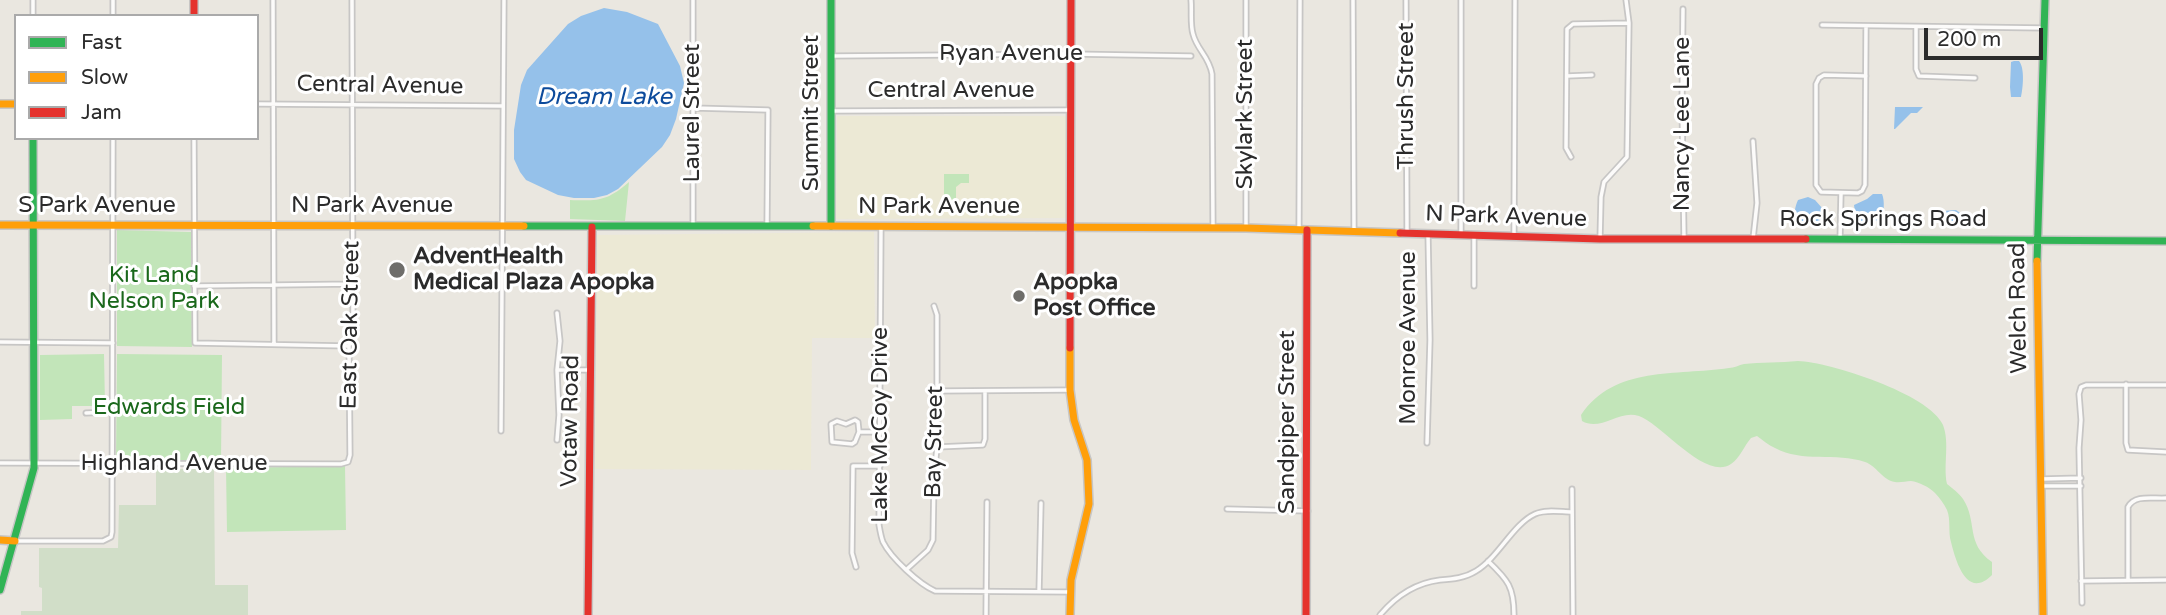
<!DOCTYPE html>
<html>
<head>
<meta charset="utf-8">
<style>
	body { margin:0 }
	#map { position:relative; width:2166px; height:615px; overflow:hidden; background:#eae7e0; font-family:"Varela Round",sans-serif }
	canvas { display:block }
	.legend { position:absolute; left:14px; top:14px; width:245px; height:126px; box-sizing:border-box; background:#fff; border:2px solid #aaa; margin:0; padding:9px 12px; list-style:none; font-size:21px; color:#2b2b2b }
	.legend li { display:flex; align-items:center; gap:14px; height:35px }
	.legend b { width:35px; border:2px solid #aaa }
	.scale { position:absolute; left:1924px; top:28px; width:119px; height:32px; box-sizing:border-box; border:4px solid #2b2b2b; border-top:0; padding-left:9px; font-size:21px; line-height:24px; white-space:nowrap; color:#2b2b2b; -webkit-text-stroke:5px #fff; paint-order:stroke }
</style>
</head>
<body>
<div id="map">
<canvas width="2166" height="615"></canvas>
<ul class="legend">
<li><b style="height:9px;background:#30b455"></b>Fast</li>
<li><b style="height:9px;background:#ff9f0a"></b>Slow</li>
<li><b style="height:9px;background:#e5322d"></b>Jam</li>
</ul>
<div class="scale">200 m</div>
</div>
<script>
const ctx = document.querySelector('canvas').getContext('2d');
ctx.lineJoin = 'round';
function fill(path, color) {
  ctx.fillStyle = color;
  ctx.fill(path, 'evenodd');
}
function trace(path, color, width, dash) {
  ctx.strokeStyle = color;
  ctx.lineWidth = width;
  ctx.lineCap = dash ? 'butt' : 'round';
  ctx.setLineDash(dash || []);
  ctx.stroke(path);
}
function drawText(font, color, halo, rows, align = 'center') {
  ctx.font = font + ' "Varela Round",sans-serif';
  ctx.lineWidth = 6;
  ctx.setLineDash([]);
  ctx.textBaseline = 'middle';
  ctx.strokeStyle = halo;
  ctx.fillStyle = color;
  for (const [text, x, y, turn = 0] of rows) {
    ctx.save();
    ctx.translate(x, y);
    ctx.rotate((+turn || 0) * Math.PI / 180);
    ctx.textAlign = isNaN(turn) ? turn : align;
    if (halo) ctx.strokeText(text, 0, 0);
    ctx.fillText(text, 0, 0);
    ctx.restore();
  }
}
const education = new Path2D(`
	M837,116h230l-1,102 -230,1z
	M874,232l1,106h-63l-1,132 -216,-1 2,-234z`);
const green = new Path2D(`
	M944,174h25v9h-8l-5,4v15l-4,4h-8z
	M629,182l-4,39 -55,-2v-19c29,1 37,1 59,-18z
	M117,230l74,2 1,115 -75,-1z
	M104,354l1,52h-33v13l-32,1v-65z
	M117,354l105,1 -1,107 -105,-1z
	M1798,361c31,1 132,33 145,64 7,18 0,40 4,59 5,4 12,9 16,15 15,23 2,44 29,63v13c-25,25 -36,-13 -41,-33 -3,-10 0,-22 -4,-32 -3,-6 -7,-12 -12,-17 -6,-6 -16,-11 -24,-12 -5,0 -11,2 -16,1 -13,-2 -18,-16 -30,-20 -29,-10 -63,1 -90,-14 -7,-3 -12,-8 -18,-12l-6,2c-7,8 -11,20 -20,26 -26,17 -69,-40 -92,-48 -20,-7 -38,16 -57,5l-1,-6c34,-50 95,-39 148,-47 5,0 10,-3 15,-4 16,-2 37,-1 54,-3z
	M345,466l1,64 -119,2 -1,-64z`);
const cemetery = new Path2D(`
	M156,469h58l1,116h33v30h-227v-4h21v-23l-3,-1v-39h79l1,-43h37z`);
const water = new Path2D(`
	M604,8l23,4 31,12 22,42 4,17 -8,36 -6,16 -8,12 -44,42 -11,6 -13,3h-20l-16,-3 -32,-15 -6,-8 -6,-13v-29l7,-45 6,-15 41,-46 13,-8z
	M2014,61h5c6,7 4,27 2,36h-10l-1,-10 1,-25z
	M1895,107h28l-6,6h-6l-16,16h-1z
	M1873,194h9c3,7 2,19 -1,26l-19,3 -6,-3 -2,-15 13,-6z
	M1808,197l7,3 8,9v9l-8,6 -19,-1c-3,-6 -1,-17 2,-23z
	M1956,210l7,5 -4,7 -25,-1 -4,-4v-5z`);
const street = new Path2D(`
	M33,0v16
	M113,0v16
	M273,0l1,343
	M693,0v225
	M1191,0c1,11 -1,24 2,34 4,16 16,22 19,40l1,153
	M1246,0v228
	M1353,0l1,231
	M1406,0l1,233
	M1461,0v235
	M1683,9l-1,95 2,135
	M1822,25l222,3
	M1916,27v42l3,7 56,2
	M831,56l240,-2 120,2
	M1567,76l25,-1
	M1866,76l-42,-1 -5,3 -3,6v101l5,7 37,1 4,-2 3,-6 1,-159
	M257,104l246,2
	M694,108l74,2 -1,115
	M831,111l239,-1
	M194,138l1,205 153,3
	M1753,141l4,62 -4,36
	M1571,157l-5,-9 1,-119 6,-5 56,-1
	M881,226l-2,299c1,6 2,12 4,17 8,16 36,42 52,49l135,1
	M1299,229l1,-229
	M1474,236v50
	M1514,236l1,-236
	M1600,239l1,-42 3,-15 23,-25 2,-134 -3,-23
	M1840,240l1,-47
	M194,286l159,-2
	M557,313l3,28 -3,29 2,45 -2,25
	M0,342l113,1
	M557,370h33
	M2126,384v59l2,7 38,2
	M937,391l133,-1
	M86,413l27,-1
	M855,420l3,2 1,10 -4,10 -3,2 -20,-2 -1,-18 6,-3 9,3z
	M501,431l3,-431
	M859,432h21
	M1427,443l3,-103 -2,-106
	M937,447l46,-2 2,-6v-48
	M0,463l341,1 7,-2 2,-7 -1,-109 4,-18 -1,-328
	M2041,479l40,-1
	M2041,486h40
	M1572,489l1,126
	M1227,509l81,2
	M15,541h88l8,-4 1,-5 1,-394
	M1488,561c20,19 26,26 26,54
	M856,567l-4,-14 1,-87h27
	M907,569l21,-19 5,-10 1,-62 3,-31v-132l-3,-9
	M2128,580v-73c7,-13 25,-8 38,-9
	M2081,581l85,-1
	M1039,592l2,-89
	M2082,603l-3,-155 2,-28 -2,-26 2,-7 5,-2h80
	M986,615l1,-113
	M1380,615c16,-19 35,-32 60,-35 13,-1 25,-2 36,-9 22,-13 37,-47 59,-57 11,-5 26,-2 37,-2`);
const fast = new Path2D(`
	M831,0v226
	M524,226h289
	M1806,239l360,2
	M2037,261l8,-261
	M0,590l34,-122 -1,-330`);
const slow = new Path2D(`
	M0,104h16
	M0,225l524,1
	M813,226l433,2 154,5
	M2037,261l6,354
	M0,540l15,1
	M1070,615l1,-35 18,-76 -2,-44 -13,-40 -4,-30v-42`);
const jam = new Path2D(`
	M194,0v16
	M1400,233l200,6h206
	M1070,348l1,-348
	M588,615l4,-388
	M1306,615l1,-385`);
const markers = [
	[397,270,9,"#6e6d6a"],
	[1019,296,7,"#6e6d6a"]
];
const streetNames = [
	["Ryan Avenue",1011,54],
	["Central Avenue",380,86,1],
	["Central Avenue",951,91],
	["Thrush Street",1407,96,-90],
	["Laurel Street",693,113,-90],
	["Summit Street",812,113,-90],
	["Skylark Street",1246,114,-90],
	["Nancy Lee Lane",1683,124,-90],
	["S Park Avenue",97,206],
	["N Park Avenue",372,206],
	["N Park Avenue",939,207],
	["N Park Avenue",1506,217,2],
	["Rock Springs Road",1883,220],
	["Welch Road",2019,308,-91],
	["East Oak Street",351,325,-89],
	["Monroe Avenue",1409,338,-90],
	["Votaw Road",571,421,-89],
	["Sandpiper Street",1288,422,-90],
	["Lake McCoy Drive",881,425,-90],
	["Bay Street",935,442,-89],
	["Highland Avenue",174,464]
];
const poiNames = [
	["AdventHealth",413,257],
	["Medical Plaza Apopka",413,283],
	["Apopka",1033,283],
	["Post Office",1033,309]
];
const parkNames = [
	["Kit Land",154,276],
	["Nelson Park",154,302],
	["Edwards Field",169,408]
];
const waterNames = [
	["Dream Lake",604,98]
];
fill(education, '#ece9d5');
fill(green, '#c2e5b9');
fill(cemetery, '#d1dec8');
fill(water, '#95c1ea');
trace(street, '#c7c6c5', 7);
trace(fast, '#c7c6c5', 10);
trace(slow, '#c7c6c5', 10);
trace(jam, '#c7c6c5', 10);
trace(street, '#fcfbfa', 3.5);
trace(fast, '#30b455', 7);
trace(slow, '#ff9f0a', 7);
trace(jam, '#e5322d', 7);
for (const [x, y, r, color] of markers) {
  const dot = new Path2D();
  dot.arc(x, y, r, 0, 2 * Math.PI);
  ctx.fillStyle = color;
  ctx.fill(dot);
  trace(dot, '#fff', 2.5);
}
drawText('23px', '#2b2b2b', '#fff', streetNames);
drawText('bold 23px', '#2b2b2b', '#fff', poiNames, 'left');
drawText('23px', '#1a681b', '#fff', parkNames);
drawText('italic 24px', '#0d4b9c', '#fff', waterNames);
</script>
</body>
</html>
